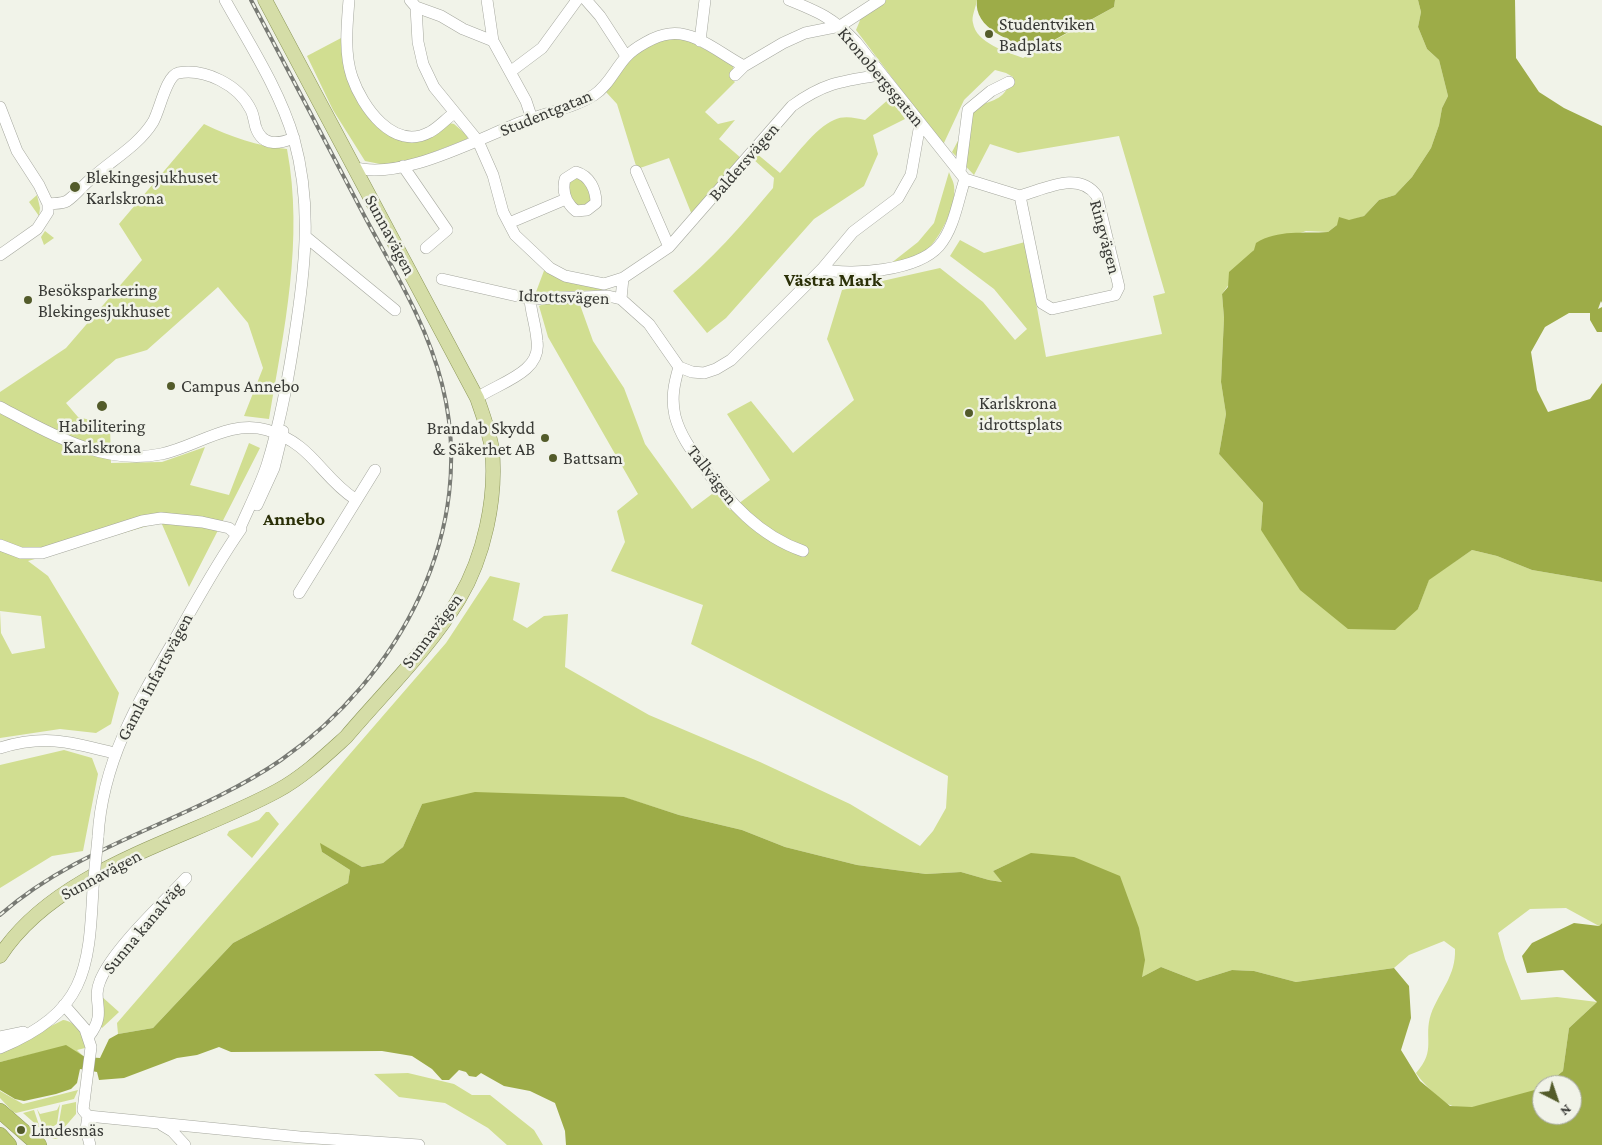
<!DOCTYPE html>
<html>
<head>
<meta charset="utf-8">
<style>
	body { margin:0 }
	#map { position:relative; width:1602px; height:1145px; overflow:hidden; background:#f1f3e9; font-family:"Crimson Pro",serif }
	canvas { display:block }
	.north { position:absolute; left:1532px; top:1075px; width:50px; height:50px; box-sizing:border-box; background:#f1f3e9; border:1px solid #a7a9a1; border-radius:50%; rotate:139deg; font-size:14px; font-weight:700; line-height:20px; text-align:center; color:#393a36 }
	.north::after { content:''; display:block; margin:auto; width:18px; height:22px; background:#535b2a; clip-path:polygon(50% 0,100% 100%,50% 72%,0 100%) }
</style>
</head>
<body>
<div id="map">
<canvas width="1602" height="1145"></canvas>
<div class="north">N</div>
</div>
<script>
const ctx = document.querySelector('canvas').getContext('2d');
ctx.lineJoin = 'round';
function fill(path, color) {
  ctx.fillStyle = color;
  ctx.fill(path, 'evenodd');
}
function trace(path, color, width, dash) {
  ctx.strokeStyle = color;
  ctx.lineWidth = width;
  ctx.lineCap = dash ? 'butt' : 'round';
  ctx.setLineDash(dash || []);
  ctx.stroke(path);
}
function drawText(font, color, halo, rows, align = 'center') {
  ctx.font = font + ' "Crimson Pro",serif';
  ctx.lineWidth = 5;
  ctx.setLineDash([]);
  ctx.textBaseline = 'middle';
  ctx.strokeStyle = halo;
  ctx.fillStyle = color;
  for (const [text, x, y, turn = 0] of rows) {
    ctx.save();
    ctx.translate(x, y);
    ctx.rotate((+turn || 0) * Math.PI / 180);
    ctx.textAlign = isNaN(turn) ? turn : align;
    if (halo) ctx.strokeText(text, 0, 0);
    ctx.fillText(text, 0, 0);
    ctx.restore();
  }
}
const green = new Path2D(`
	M886,0h91c-1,7 -6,17 -4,23 3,20 34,29 50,35l91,-51 1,-7h303l3,12 -3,15 9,22 12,11 9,36 -6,12 -3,17 -8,23 -19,29 -17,18 -16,5 -15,16 -27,9 -9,7 -22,-1 -52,19 -32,44 2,24 -3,64 5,32 -7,40 44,49 -2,27 157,79 11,-30 43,-29 25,6 35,14 70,12v341l-3,3 -33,-18 -36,1 -32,24 7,26 16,41 36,-3 40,5 -28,26 -6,43 -17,14h-4l-3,6c-21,5 -69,23 -89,14 -9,-3 -29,-24 -34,-32 21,-23 7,-35 15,-59 9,-24 25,-38 24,-65l-11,-8 -35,14 -15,13 -98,14 -42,-11 -22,-1 -35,11 -36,-14 -19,10 -132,-114 -17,8 10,11 -14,-2 -28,-8 -35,2 -69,-9 -72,-18 -43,-17 -63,-15 -56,-18 -201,7 -19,43 -20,16 -21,4 -41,-23 1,8 28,18 -2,13 -115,60 -80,85 -35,6 -1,-11 329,-380 44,-67 30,7 -7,37 14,8 17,-12 24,-2 -3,53 84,48 111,47 90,42 70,42 13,-15 13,-23 2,-32 -257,-132 12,-39 -92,-34 14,-29 -8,-31 21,-17 -90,-157 -9,-31 9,-4h31l14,39 31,47 21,56 47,65 24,-18 14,19 40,-30 -43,-66 24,-13 42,52 61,-53 -27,-61 15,-49 98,-22 43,34 32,38 12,-11 -33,-40 -44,-33 10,-16 24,13 41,-11 21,115 116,-23 -9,-38 12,-3 -46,-157 -101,17 -28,-9 -16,31 -22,-23 24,-45c21,-9 27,-6 37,-30l-7,-4 -11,-3 -31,30 -21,45 -87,-115 5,-12z
	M343,37l6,40 51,62 49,-16 5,1 14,12 -1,3 -64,25 -18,1 -20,-4 -32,-51 -26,-54z
	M682,37l50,27 2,6 -5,6 6,6 -30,30 13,12 17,-4 -16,19 22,19 -49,57 -23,-57 -32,11 -20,-65 -11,-12 20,-32 34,-20z
	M890,98l15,21 -32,16 5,19 -14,32 -50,33 -88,99 -19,15 -34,-42c38,-30 69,-66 100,-103l1,-10 -21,-19 3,-6 24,20c14,-15 35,-45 54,-53 10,-5 21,-2 31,0z
	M204,124c27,13 53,22 83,25 17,91 -3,181 -18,270l-25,-3 19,-48 -15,-45 -30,-36 -71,63 -31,9 -50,44 12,14 32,8 1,38 51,-1 43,-15 -15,38 39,10 20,-52 11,5 -71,139 -28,-65 -133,39 20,15 71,117 -8,31 -15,9 -36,-4 -60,9v-346l66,-44 76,-88 -23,-36zM0,611l41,5 4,32 -33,6 -11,-21z
	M949,172c1,4 5,10 5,14 3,19 -14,52 -27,64 -10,8 -25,11 -37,14l28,-22 16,-19z
	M574,176l12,3 8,21 -13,8 -10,-5 -3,-24z
	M37,195l3,13 -1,8 -10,-14z
	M45,231l9,7 -10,7 -3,-8z
	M545,268l26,15 38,7 -73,2z
	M64,750l28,8 6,16 -15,77 -31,5 -52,32v-123z
	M266,812h3l10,12 -27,34 -25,-23 2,-4 30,-11z
	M100,995l19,17 -17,16 -2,-2z
	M63,1020c12,1 22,15 22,28l-8,2 6,6 -17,-10 -66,16v-10z
	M408,1073l46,11 18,11h18l44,35 9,15h-36l-19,-17 -43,-25 -46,-6 -25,-23z
	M78,1090l-4,9 -58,14 -3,-1 -13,-14v-7l23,13z
	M76,1102v12l-13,15 -4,-7 3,-17z
	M60,1104l-3,20 -11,7 -3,-4 -6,-18 3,5 17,-4z
	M34,1110l6,18 -17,-15z
	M49 1133a6 6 0 1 1 12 0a6 6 0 1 1-12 0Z`);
const water = new Path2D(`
	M977,0h138l-1,7 -80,44c-22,-10 -61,-22 -57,-51z
	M1418,0h97l1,58 23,34 25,16 38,18v177l-1,-2 -3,8 4,-2v25h-5l-7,-12v-7h-21l-24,14 -14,25 6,38 11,22 42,-13 12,-16v199l-70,-12 -35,-14 -25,-6 -43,30 -11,29 -23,21 -47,-1 -48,-39 -39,-60 2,-27 -44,-49 7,-40 -5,-32 3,-64 -2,-24 6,-7 1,-15 25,-22 2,-7c22,-14 48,-9 72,-11l9,-7 2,-8 10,3 15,-4 15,-16 16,-5 17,-18 19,-29 8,-23 3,-17 6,-12 -9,-36 -12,-11 -9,-22 3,-15z
	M475,792l149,5 55,18 63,15 43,17 72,18 69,9 35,-2 28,8 13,2 -9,-11 38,-18 43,4 46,19 19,52 6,32 -3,17 19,-10 36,14 35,-11 22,1 42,11 98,-14 15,18 2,32 -10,32 19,31 30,25 22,1 70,-19v27h30v-30h-26l17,-14 6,-43 28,-26 -34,-32 -36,3 -5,-17 10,-13 42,-20 25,3 3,-3v222h-1036l-1,-14 -10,-28 -25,-12 -26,-5 -23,-13 -5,4 -7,-1 -3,-4 -7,-2 -10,10h-7l-10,-11 -20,-13 -30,-5 -151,1 -12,-5 -22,8 -20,3 -53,20 -25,2 -2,-8 -17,-3 -3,14 -6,6 -15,5 -32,7 -9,-2 -15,-9v-28l66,-17 19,12 15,1 9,-19 9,-5 35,-6 80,-85 115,-60 2,-13 -28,-18 -2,-9 42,24 21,-4 20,-16 19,-43z`);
const minor = new Path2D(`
	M225,0c25,45 54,89 69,139 17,61 12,120 3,181 -7,49 -15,97 -30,145 -8,24 -20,46 -30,70
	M349,0c-2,25 -5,53 3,77 10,29 41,75 78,55 8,-4 16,-13 24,-19
	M410,0l6,7 25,9 22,13 30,12 33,60 6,18
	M487,0l6,41
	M586,0l14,16 26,40
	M789,0c30,12 44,18 67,42l109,137 55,17 22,107 10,6 63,-14 4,-8 -22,-91c-18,-26 -52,-7 -77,0
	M416,7l2,35 5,22 11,23 44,54 15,34 10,37 12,23 35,33 15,8 39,8 19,-6 -2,21
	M700,41l5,-41
	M510,72l32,-24 35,-48
	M735,75l9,-9 39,-23 22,-10 35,-7 40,-26
	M0,107l17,44 22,34 9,19v8l-11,17 -37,26
	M403,166l44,64 -21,18
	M353,167c49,15 127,-30 174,-47 22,-8 46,-12 67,-25 14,-9 21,-26 32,-38 8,-9 30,-22 43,-23 26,-4 53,21 75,32
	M636,171l33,76
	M576,172c14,4 20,18 20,31l-9,7 -11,1c-10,-8 -14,-20 -11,-32z
	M960,172l8,-62 23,-19 18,-9
	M48,204c6,-1 14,0 19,-3 9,-6 16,-16 25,-23 21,-19 46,-32 61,-56 7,-12 13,-46 25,-49 27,-5 61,12 73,37 3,6 3,12 5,18 7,19 23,16 38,10
	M509,223l57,-24
	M306,237l89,73
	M822,269c30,7 95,2 117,-23 15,-17 19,-46 26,-67
	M623,278l46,-31 123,-141c32,-23 49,-25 88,-31
	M442,279l88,20 78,-3 13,3 28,25 30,43 13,5 12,1 12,-4 15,-9 91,-91 31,-37 45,-34 13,-23 9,-51
	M679,367c-5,17 -8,31 -4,49 5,19 16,34 28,50 26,36 56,70 100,85
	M477,398c21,-15 65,-25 60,-57 -1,-15 -6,-28 -7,-42
	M0,407c49,26 104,59 161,47 35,-7 69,-35 106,-24 46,14 53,46 88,69
	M257,505l17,-37 9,-37
	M0,545l21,8h21l100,-32 19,-3 41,4 27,6 8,7
	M299,593l76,-123
	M0,748c45,-14 71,-6 114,5
	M98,837c4,-76 41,-137 78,-200 21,-37 41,-74 65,-108
	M64,1005l21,24 6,18 -8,63 5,6 212,21 119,8
	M89,1036c19,-24 2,-34 11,-55 12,-31 62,-77 86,-103
	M0,1037l23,-5
	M0,1048c85,-36 89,-76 93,-160
	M88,1116l-2,13 4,16
	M162,1125l10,6 13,14`);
const major = new Path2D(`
	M0,956c57,-88 189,-117 277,-165 26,-14 48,-35 69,-54 38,-45 83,-88 113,-138 25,-42 38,-101 33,-150 -3,-18 -9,-34 -15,-51l-212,-398`);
const highway = new Path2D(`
	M0,1111l39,34
	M0,1135l9,10`);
const rail = new Path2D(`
	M0,915c82,-72 192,-94 281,-155 119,-83 198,-230 161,-376 -15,-60 -48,-113 -77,-167 -38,-72 -76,-145 -114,-217`);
const minorBridge = new Path2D(`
	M93,888l5,-51`);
const markers = [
	[989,34,5,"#535b2a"],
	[75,187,6,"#535b2a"],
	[28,300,5,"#535b2a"],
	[171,386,5,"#535b2a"],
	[102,406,6,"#535b2a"],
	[969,413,5,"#535b2a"],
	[545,438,5,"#535b2a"],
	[553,458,5,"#535b2a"],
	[21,1130,5,"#535b2a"]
];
const poiNames = [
	["Studentviken",999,24],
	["Badplats",999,45],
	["Blekingesjukhuset",86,177],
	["Karlskrona",86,198],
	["Besöksparkering",38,290],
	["Blekingesjukhuset",38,311],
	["Campus Annebo",181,386],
	["Karlskrona",979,403],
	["idrottsplats",979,424],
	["Habilitering",102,426,"center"],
	["Karlskrona",102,447,"center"],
	["Brandab Skydd",535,428,"right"],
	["& Säkerhet AB",535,449,"right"],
	["Battsam",563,458],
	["Lindesnäs",31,1130]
];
const streetNames = [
	["Kronobergsgatan",881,77,50],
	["Studentgatan",546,113,-22],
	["Baldersvägen",744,162,-49],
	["Sunnavägen",390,235,62],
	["Ringvägen",1105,237,75],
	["Idrottsvägen",564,297,2],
	["Tallvägen",712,475,52],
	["Sunnavägen",432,631,-53],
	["Gamla Infartsvägen",155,677,-62],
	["Sunnavägen",101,875,-28],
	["Sunna kanalväg",143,928,-50]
];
const neighbourhoodNames = [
	["Västra Mark",833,280],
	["Annebo",294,519]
];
fill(green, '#d1de91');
fill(water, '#9dac48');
trace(minor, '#a5a79e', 12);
trace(major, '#8c9659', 15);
trace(highway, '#8c9659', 16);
trace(minor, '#fff', 11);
trace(major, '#d5dda7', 14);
trace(highway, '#b9c76c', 15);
trace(rail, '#787a74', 4);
trace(rail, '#f1f3e9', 2, [5.5]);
trace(minorBridge, '#a5a79e', 12, []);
trace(minorBridge, '#fff', 11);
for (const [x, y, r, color] of markers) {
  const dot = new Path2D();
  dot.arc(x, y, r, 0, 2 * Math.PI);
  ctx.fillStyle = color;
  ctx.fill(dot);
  trace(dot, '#f1f3e9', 2);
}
drawText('18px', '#393a36', '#f1f3e9', poiNames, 'left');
drawText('18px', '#393a36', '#f1f3e9', streetNames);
drawText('bold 19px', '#2b3007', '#f1f3e9', neighbourhoodNames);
</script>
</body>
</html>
